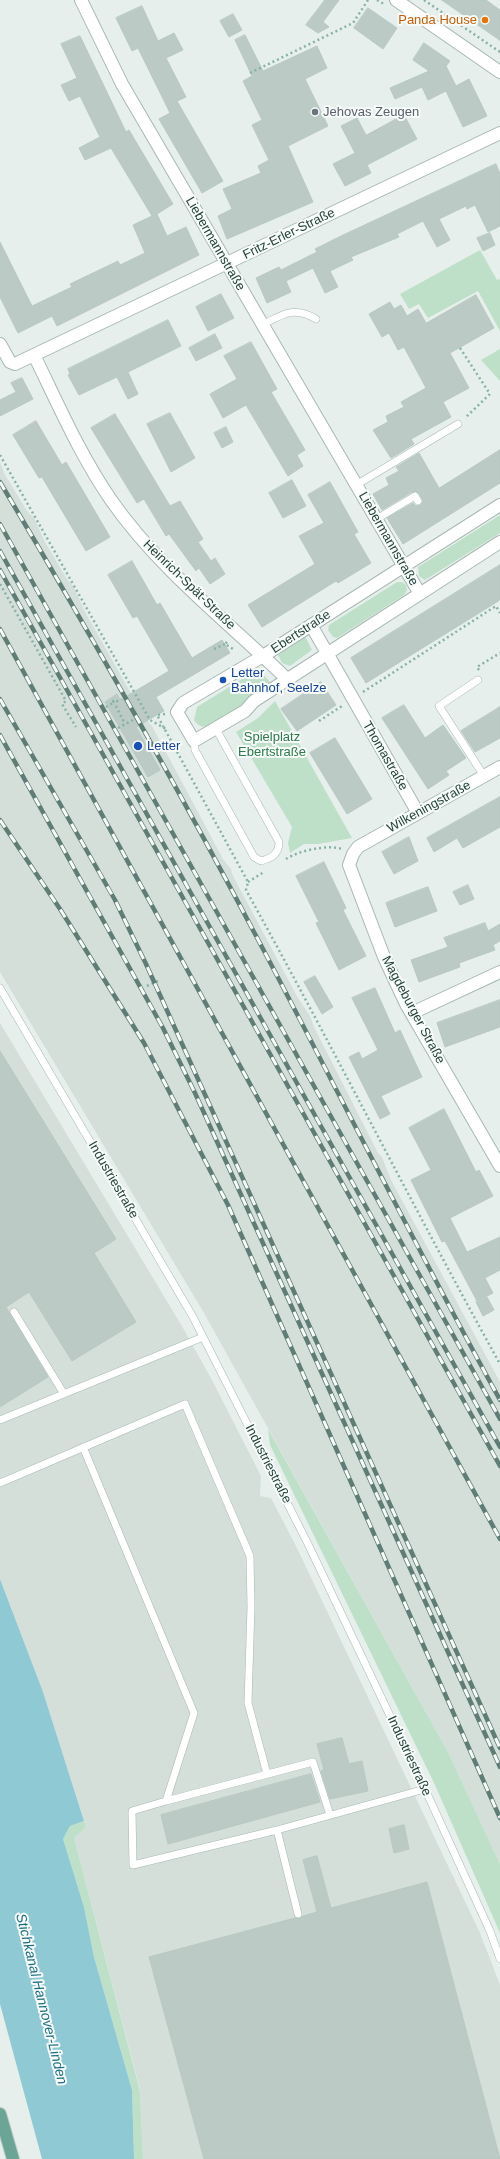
<!DOCTYPE html>
<html>
<head>
<meta charset="utf-8">
<style>
	body { margin:0 }
	canvas { display:block; background:#e6efeb }
</style>
</head>
<body>
<canvas width="500" height="2159"></canvas>
<script>
const ctx = document.querySelector('canvas').getContext('2d');
ctx.lineJoin = 'round';
function fill(path, color) {
  ctx.fillStyle = color;
  ctx.fill(path, 'evenodd');
}
function trace(path, color, width, dash) {
  ctx.strokeStyle = color;
  ctx.lineWidth = width;
  ctx.lineCap = dash ? 'butt' : 'round';
  ctx.setLineDash(dash || []);
  ctx.stroke(path);
}
function drawText(font, color, halo, rows, align = 'center') {
  ctx.font = font + ' Arial,sans-serif';
  ctx.lineWidth = 4;
  ctx.setLineDash([]);
  ctx.textBaseline = 'middle';
  ctx.strokeStyle = halo;
  ctx.fillStyle = color;
  for (const [text, x, y, turn = 0] of rows) {
    ctx.save();
    ctx.translate(x, y);
    ctx.rotate((+turn || 0) * Math.PI / 180);
    ctx.textAlign = isNaN(turn) ? turn : align;
    if (halo) ctx.strokeText(text, 0, 0);
    ctx.fillText(text, 0, 0);
    ctx.restore();
  }
}
const built = new Path2D(`
	M0,462l4,11 23,38 7,7 11,24 22,37 7,8 10,23 61,108 7,8 71,133 8,10 2,7 65,122 12,18 4,11 64,126 4,4 9,23 109,202v482l-52,-112 -244,-439 -204,-341z
	M0,1023l183,305 29,52 49,96 -1,20 11,2 26,50 183,385 20,52v174h-357l-3,-70 -66,-251 12,-11 -43,-135 -43,-113z`);
const green = new Path2D(`
	M480,250l17,30 3,-1v52l-22,-40 -50,27 -9,-14 -10,5 -9,-15z
	M500,349v32l-19,-21z
	M500,515v18l-75,47 -6,-4 -1,-9z
	M397,582h5l4,3 1,5 -3,5 -67,43 -4,-1 -5,-7 1,-5z
	M305,636l7,14 -22,16 -8,-3 -4,-8z
	M258,669l15,16 -64,41c-7,2 -11,0 -15,-6l3,-13z
	M275,701l77,137 -34,6h-14l-14,9 -2,-10 4,-16 -56,-95 22,-14z
	M268,1429l180,323 52,112v69l-65,-148 -165,-340z
	M84,1821l2,6 -12,11 66,253 3,68h-9l-2,-69 -38,-133 -10,-50 -21,-68 7,-13z`);
const water = new Path2D(`
	M0,1579l43,113 41,129 -14,5 -7,13 21,68 10,50 38,133 2,69h-92l-42,-155z`);
const building = new Path2D(`
	M325,0h14l-16,22 6,5 -11,6 -12,-8z
	M442,0h44l14,10v30z
	M142,6l16,35 16,-8 9,17 -17,8 20,39 -9,4 46,80 -21,12 -43,-74 11,-6 -32,-65 -6,3 -16,-33z
	M368,8l29,20 -14,21 -29,-21z
	M233,14l9,16 -13,7 -9,-16z
	M245,35l18,36 54,-25 10,22 -22,11 23,47 -40,20 25,56 -86,37 -9,-23 14,-7 -9,-20 38,-16 -3,-7 11,-6 -17,-35 10,-5 -19,-39 9,-5 -17,-36z
	M80,36l46,96 3,-2 44,74 -16,10 10,22 19,-9 13,28 -142,71 -5,-10 -34,17 -18,-36v-55l32,64 40,-19 -2,-3 48,-23 2,4 25,-12 -12,-28 19,-9 -41,-68 -26,12 -6,-12 21,-11 -20,-41 -11,5 -8,-16 16,-7 -16,-34z
	M424,43l26,18 -4,5 10,20 13,-7 18,37 -24,11 -17,-36 -18,9 -6,-13 -27,12 -5,-11 39,-17 -16,-11z
	M404,115l13,24 -50,26 4,8 -26,13 -12,-22 22,-11 -14,-27 16,-8 9,17z
	M496,164l4,10v52l-12,6 -13,-27 -8,4 -1,-3 -27,13 11,21 -13,7 -14,-26 -26,13 2,3 -48,20 2,3 -23,11 8,16 -13,6 -12,-25 -27,13 5,11 -24,11 -11,-25 23,-11 2,3 36,-18 -2,-3 26,-13z
	M490,233l5,12 -12,6 -6,-13z
	M221,294l13,24 -26,13 -12,-24z
	M476,295l18,33 -44,25 19,35 -26,14 8,15 -40,22 3,5 -23,14 -18,-28 15,-8 -2,-6 18,-9 -3,-5 25,-14 -22,-41 -6,3 -9,-17 -7,4 -13,-23 21,-12 4,7 7,-4 6,11 11,-7 8,14z
	M168,320l13,26 -53,26 10,22 -10,5 -11,-22 -38,18 -11,-20 2,-1 -2,-5z
	M215,334l7,14 -26,13 -7,-13z
	M251,342l26,47 -6,3 34,58 -8,5 6,11 -15,10 -42,-71 -23,13 -13,-24 27,-15 -13,-23z
	M22,378l11,21 -33,17v-16l16,-8 -5,-9z
	M170,413l25,45 -24,14 -24,-48z
	M115,414l55,92 10,-5 23,38 -5,3 13,19 4,-3 10,16 -15,10 -11,-16 -3,3 -27,-37 -3,2 -22,-37 -7,4 -46,-75z
	M36,421l26,44 4,-3 44,75 -24,14 -44,-74 -3,1 -26,-43z
	M226,427l7,15 -11,6 -8,-15z
	M500,450v33l-97,61 -16,-26 26,-15 3,3 5,-1 2,-4 -4,-8 -7,-1 -30,18 -9,-16 16,-9 -3,-7 13,-7 -3,-4 23,-14 20,35z
	M292,480l14,26 -23,12 -14,-25z
	M330,482l28,50 -4,2 17,29 -33,20 -2,-2 -74,46 -14,-22 67,-41 -16,-28 25,-13 -16,-28z
	M132,561l25,44 3,-2 32,55 30,-18 8,13 -74,44 8,14 -28,16 24,43 -12,7 -43,-75 12,-8 3,6 49,-29 -32,-55 -4,2 -25,-43z
	M500,565v35l-134,83 -15,-25z
	M321,682l15,23 -39,26 -16,-22z
	M404,705l21,33 18,-13 23,33 -20,13 3,4 -21,14 -46,-71z
	M500,707v31l-25,14 -14,-21z
	M335,738l37,61 -25,15 -37,-61z
	M500,797v30l-37,21 -6,-10 -23,14 -7,-14z
	M409,837l9,24 -24,13 -12,-22z
	M324,862l22,46 -3,2 23,46 -27,14 -23,-47 3,-1 -23,-46z
	M468,885l6,14 -14,6 -7,-13z
	M428,887l9,24 -42,16 -9,-24z
	M485,923l3,8 12,-7v17l-7,4 2,5 -36,13 1,4 -41,15 -8,-22 37,-13 -4,-9z
	M315,976l18,31 -11,7 -18,-32z
	M375,988l20,45 5,-3 22,47 -41,19 9,18 -10,5 -31,-62 10,-5 3,7 16,-9 -26,-52z
	M500,1000v27l-55,20 -8,-24z
	M0,1051l116,188 -22,14 42,69 -64,39 -43,-69 -23,15 42,70 -48,30z
	M444,1109l32,63 3,-2 14,26 -43,22 17,34 33,-15v33l-15,8 8,15 -16,8 -32,-60 -3,1 -31,-62 20,-10 -22,-42z
	M487,1297l7,13 -11,6 -7,-14z
	M342,1738l7,26 13,-3 6,30 -38,8 -9,-28 3,-1 -7,-26z
	M311,1774l9,28 -152,42 -7,-29z
	M404,1825l5,24 -15,4 -5,-24z
	M317,1856l14,52 96,-26 73,277h-296l-55,-202 146,-39 5,1 3,-3 14,-4 -14,-52z`);
const path = new Path2D(`
	M377,0l7,4
	M424,0l76,52
	M250,73l103,-50 15,-23
	M460,348l30,46 -24,23
	M0,455l150,265 16,9
	M0,584l66,117 -4,3 14,23
	M227,642l-2,2 8,5
	M214,649l11,-5
	M479,670l-2,-3 23,-14
	M363,692l133,-86 4,7
	M116,706l9,18
	M106,707l7,-4v-2l1,2 7,-4
	M165,714l-8,1 91,167 -2,8c87,157 167,317 254,474
	M319,721l23,-15
	M118,728l15,-8
	M286,859c12,-8 42,-15 56,-10
	M248,882l16,-10
	M147,986l13,-6`);
const service = new Path2D(`
	M262,325c21,-11 32,-19 54,-6
	M356,485l102,-61
	M375,520l40,-24 3,5
	M478,680l-39,26 45,70
	M194,741l1,9 59,107 7,4c11,-3 18,-7 18,-19l-63,-113
	M0,988l193,329 115,227 117,245 65,142 10,28
	M14,1312l50,82
	M0,1420l203,-83
	M83,1447l111,266 -28,88 -34,10 1,54 144,-35 148,-41
	M0,1483l185,-79 65,152 1,51 -3,96 19,71
	M166,1801l147,-39 17,53
	M277,1830l21,84`);
const minor = new Path2D(`
	M81,0l41,84 298,510
	M0,344l10,18 5,2 485,-231
	M34,355c24,49 46,100 77,145 48,69 116,121 176,179
	M500,505l-237,151 -80,47 -6,9 17,29 51,-30 9,-10 246,-159
	M311,625l107,188
	M500,767l-142,80 -5,7 -4,11 35,92 22,47 94,162
	M412,1013l88,-41`);
const tertiary = new Path2D(`
	M396,0l104,72`);
const primary = new Path2D(`
	M0,2114l13,45`);
const rail = new Path2D(`
	M0,482c91,153 180,309 263,467 79,150 155,302 237,451
	M0,524l500,895
	M0,551l500,896
	M0,570l500,896
	M0,629l500,910
	M0,699l115,201 31,64 354,784
	M0,735l163,293 32,65 305,674
	M0,820l60,89 84,134 84,162 272,613`);
const markers = [
	[485,20,4,"#e8710a"],
	[315,112,4,"#6b7280"],
	[223,680,4,"#1a4fb4"],
	[138,746,5,"#1a4fb4"]
];
const foodNames = [
	["Panda House",477,20]
];
const worshipNames = [
	["Jehovas Zeugen",323,112]
];
const streetNames = [
	["Fritz-Erler-Straße",289,234,-26],
	["Liebermannstraße",215,244,60],
	["Liebermannstraße",388,539,60],
	["Heinrich-Spät-Straße",189,585,44],
	["Ebertstraße",301,632,-33],
	["Thomastraße",385,756,60],
	["Wilkeningstraße",429,807,-29],
	["Magdeburger Straße",413,1010,62],
	["Industriestraße",113,1180,60],
	["Industriestraße",268,1464,63],
	["Industriestraße",409,1756,65]
];
const transitNames = [
	["Letter",231,673],
	["Bahnhof, Seelze",231,688],
	["Letter",147,746]
];
const parkNames = [
	["Spielplatz",272,737],
	["Ebertstraße",272,752]
];
const waterNames = [
	["Stichkanal Hannover-Linden",41,1999,76]
];
fill(built, '#d4dfda');
fill(green, '#bfe0c8');
fill(water, '#8ec9d4');
fill(building, '#bbcac4');
trace(building, '#b8c9c2', 1);
trace(service, '#a8b8b2', 8);
trace(minor, '#a8b8b2', 14);
trace(tertiary, '#a8b8b2', 14);
trace(primary, '#c2cac8', 14);
trace(path, '#86b3a5', 2.5, [2, 3]);
trace(service, '#fff', 7);
trace(minor, '#fff', 12);
trace(tertiary, '#fff', 12);
trace(primary, '#6aa596', 12);
trace(rail, '#5f7d75', 4.5);
trace(rail, '#f7fbf9', 3, [9]);
for (const [x, y, r, color] of markers) {
  const dot = new Path2D();
  dot.arc(x, y, r, 0, 2 * Math.PI);
  ctx.fillStyle = color;
  ctx.fill(dot);
  trace(dot, '#f7fbf9', 1.5);
}
drawText('13px', '#c56008', '#f7fbf9', foodNames, 'right');
drawText('13px', '#5b616d', '#f7fbf9', worshipNames, 'left');
drawText('13px', '#24423a', '#f7fbf9', streetNames);
drawText('13px', '#164399', '#f7fbf9', transitNames, 'left');
drawText('13px', '#2d7a4b', '#f7fbf9', parkNames);
drawText('italic 14px', '#1c6f80', '#f7fbf9', waterNames);
</script>
</body>
</html>
